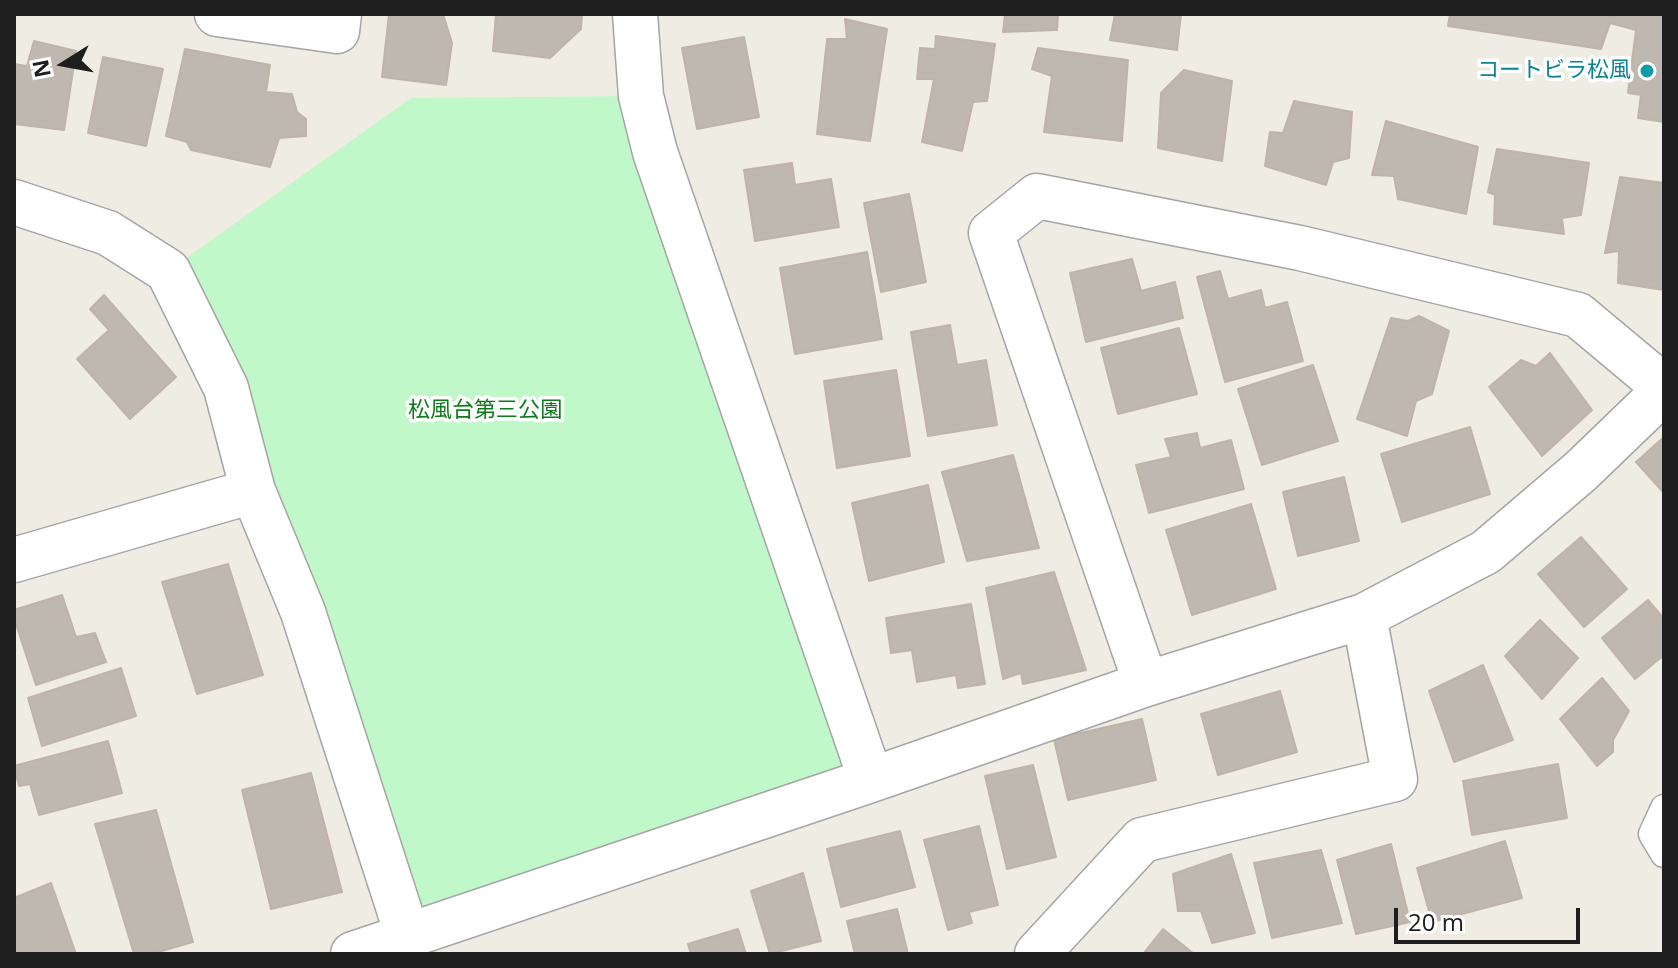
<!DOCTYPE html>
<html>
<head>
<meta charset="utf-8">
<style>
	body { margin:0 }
	#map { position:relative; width:1678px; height:968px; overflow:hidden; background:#efece4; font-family:"Open Sans",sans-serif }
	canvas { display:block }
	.frame { position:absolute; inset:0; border:16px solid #1e1e1e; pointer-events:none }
	.north { position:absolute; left:24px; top:24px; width:80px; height:80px; -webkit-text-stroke:6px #fff; paint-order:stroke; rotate:259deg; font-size:22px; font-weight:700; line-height:32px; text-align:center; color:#1e1e1e }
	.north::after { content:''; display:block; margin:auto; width:28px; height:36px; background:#1e1e1e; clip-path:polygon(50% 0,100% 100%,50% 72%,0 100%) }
	.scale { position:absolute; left:1394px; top:908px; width:186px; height:36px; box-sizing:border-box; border:4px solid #1e1e1e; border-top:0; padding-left:10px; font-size:24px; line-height:28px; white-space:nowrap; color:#1e1e1e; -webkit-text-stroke:6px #fff; paint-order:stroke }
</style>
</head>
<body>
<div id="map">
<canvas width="1678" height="968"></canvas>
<div class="frame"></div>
<div class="north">N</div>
<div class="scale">20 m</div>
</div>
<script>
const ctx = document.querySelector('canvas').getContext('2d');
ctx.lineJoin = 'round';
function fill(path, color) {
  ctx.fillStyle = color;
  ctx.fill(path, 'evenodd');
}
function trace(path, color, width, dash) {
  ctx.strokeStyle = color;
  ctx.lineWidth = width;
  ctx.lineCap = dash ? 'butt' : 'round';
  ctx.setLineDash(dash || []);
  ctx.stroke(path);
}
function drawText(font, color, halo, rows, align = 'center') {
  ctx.font = font + ' "Open Sans","Noto Sans JP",sans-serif';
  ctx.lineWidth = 7;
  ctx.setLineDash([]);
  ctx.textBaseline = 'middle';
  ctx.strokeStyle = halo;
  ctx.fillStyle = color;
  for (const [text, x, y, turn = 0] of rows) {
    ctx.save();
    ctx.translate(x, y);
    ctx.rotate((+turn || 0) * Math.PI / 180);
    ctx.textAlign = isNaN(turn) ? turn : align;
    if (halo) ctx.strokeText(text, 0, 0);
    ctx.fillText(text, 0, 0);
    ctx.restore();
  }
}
const park = new Path2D(`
	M641,96l230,684 -453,137 -250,-646 243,-173z`);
const building = new Path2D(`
	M389,14h54l9,29 -6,42 -64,-8z
	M496,14h86l-1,15 -31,29 -57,-7z
	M1005,14h53l-1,16 -54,2z
	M1115,14h66l-4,36 -67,-10z
	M1450,14h214v108l-26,-4 3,-23 -13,-2 8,-63 -26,-7 -9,26 -153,-23z
	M845,19l42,10 -17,112 -53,-7 10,-95h20z
	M936,36l59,8 -8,57 -14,1 -11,49 -40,-9 12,-63h-17l3,-31 15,1z
	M744,37l15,80 -62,12 -15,-81z
	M34,41l42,10 -12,79 -50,-6v-60l13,2z
	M1038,48l90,12 -6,81 -78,-9 8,-56 -20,-7z
	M185,49l85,16 -4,27 26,2 5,18 9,7v17l-27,2 -9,29 -79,-17 -4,-8 -21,-6z
	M103,57l60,12 -17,77 -58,-13z
	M1184,70l48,11 -10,80 -64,-13 3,-55z
	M1294,101l58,11 -3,46 -16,4 -7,23 -61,-19 5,-34 13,1z
	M1386,121l92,26 -12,67 -68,-15 -4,-23 -22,-1z
	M1497,149l92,14 -8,52 -19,3 2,16 -70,-10 1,-29 -7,-3z
	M792,163l3,22 36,-6 8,48 -84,14 -11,-71z
	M1620,177l44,6v107l-46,-7 1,-32 -14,2z
	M909,194l17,88 -45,10 -17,-89z
	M867,252l15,87 -87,15 -15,-86z
	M1132,259l9,32 34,-9 8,36 -97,24 -16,-69z
	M1220,271l8,28 33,-9 4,18 22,-6 16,59 -78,21 -28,-105z
	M104,295l72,82 -46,42 -53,-60 32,-29 -19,-21z
	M1419,316l30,15 -17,63 -16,7 -9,35 -50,-17 34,-101 17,3z
	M950,325l7,40 29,-5 11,65 -69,11 -17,-104z
	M1179,328l18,66 -79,20 -17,-66z
	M1550,353l42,57 -50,46 -53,-69 32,-27 15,6z
	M1313,365l25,76 -76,24 -24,-76z
	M896,370l14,86 -73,12 -13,-87z
	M1470,427l20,67 -88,28 -21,-68z
	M1197,433l3,15 31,-8 13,49 -95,24 -13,-48 35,-8 -6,-18z
	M1664,437v56l-28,-31z
	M1013,455l26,93 -72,13 -25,-89z
	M1344,477l15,64 -61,15 -15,-64z
	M928,485l16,77 -75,19 -17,-78z
	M1251,504l25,85 -84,26 -26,-85z
	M1581,537l46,52 -43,38 -46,-53z
	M228,564l35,111 -66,19 -35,-112z
	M1054,572l32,98 -63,14 -2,-11 -18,6 -17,-91z
	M62,595l14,42 19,-4 11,29 -70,23 -22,-67v-8z
	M1648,600l16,19v36l-29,24 -33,-41z
	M971,604l14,80 -27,4 -2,-13 -39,7 -5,-32 -21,3 -5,-35z
	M1540,620l38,38 -36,41 -37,-43z
	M1483,665l30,75 -59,22 -25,-71z
	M121,668l15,48 -94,30 -14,-48z
	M1602,678l27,33 -16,29v12l-16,14 -37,-47z
	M1280,691l17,61 -79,23 -17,-61z
	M1142,719l14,61 -88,20 -14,-61z
	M108,741l14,52 -83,22 -9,-31 -11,2 -5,-20z
	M1558,764l9,54 -95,17 -9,-54z
	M1033,765l23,92 -49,12 -22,-93z
	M311,773l31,119 -71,17 -29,-119z
	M156,810l37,132 -42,12h-17l-39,-130z
	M979,826l19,79 -29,7 3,11 -24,7 -24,-90z
	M900,831l15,56 -74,20 -14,-58z
	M1505,841l17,57 -90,24 -15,-54z
	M1391,844l19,78 -54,12 -19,-74z
	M1321,850l21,73 -70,15 -18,-75z
	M1231,854l24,79 -43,10 -11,-32h-23l-5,-37z
	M803,873l18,68 -51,13 -19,-63z
	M51,883l25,71h-62v-56z
	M897,909l11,45h-53l-8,-33z
	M738,929l8,25h-55l-3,-10z
	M1163,929l31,25h-51z`);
const service = new Path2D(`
	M1664,808l-12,26 12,20`);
const minor = new Path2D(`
	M217,14l120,17 2,-17
	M635,14l6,82 14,56 216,628
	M14,202l94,31 60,38 58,117 27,103 50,121 104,322
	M14,560l239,-69
	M1146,684l-155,-451 46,-37 263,52 278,67 86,72
	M353,954l518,-174 275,-96 218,-68 122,-64 95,-81 83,-80
	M1037,954l105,-114 253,-61 -31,-163`);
const markers = [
	[1647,71,8,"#0f9aa8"]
];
const cultureNames = [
	["コートビラ松風",1631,71]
];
const parkNames = [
	["松風台第三公園",485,411]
];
fill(park, '#c1f8c9');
fill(building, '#bfb8b0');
trace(building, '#c0b3a7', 2);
trace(service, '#a5a5a5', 29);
trace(minor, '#a5a5a5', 47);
trace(service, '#fff', 26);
trace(minor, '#fff', 44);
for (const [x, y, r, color] of markers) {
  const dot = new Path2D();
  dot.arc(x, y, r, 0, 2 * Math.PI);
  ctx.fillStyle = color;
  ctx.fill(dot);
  trace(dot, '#fff', 3);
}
drawText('22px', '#0d838f', '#fff', cultureNames, 'right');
drawText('22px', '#0d7b1c', '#fff', parkNames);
</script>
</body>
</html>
